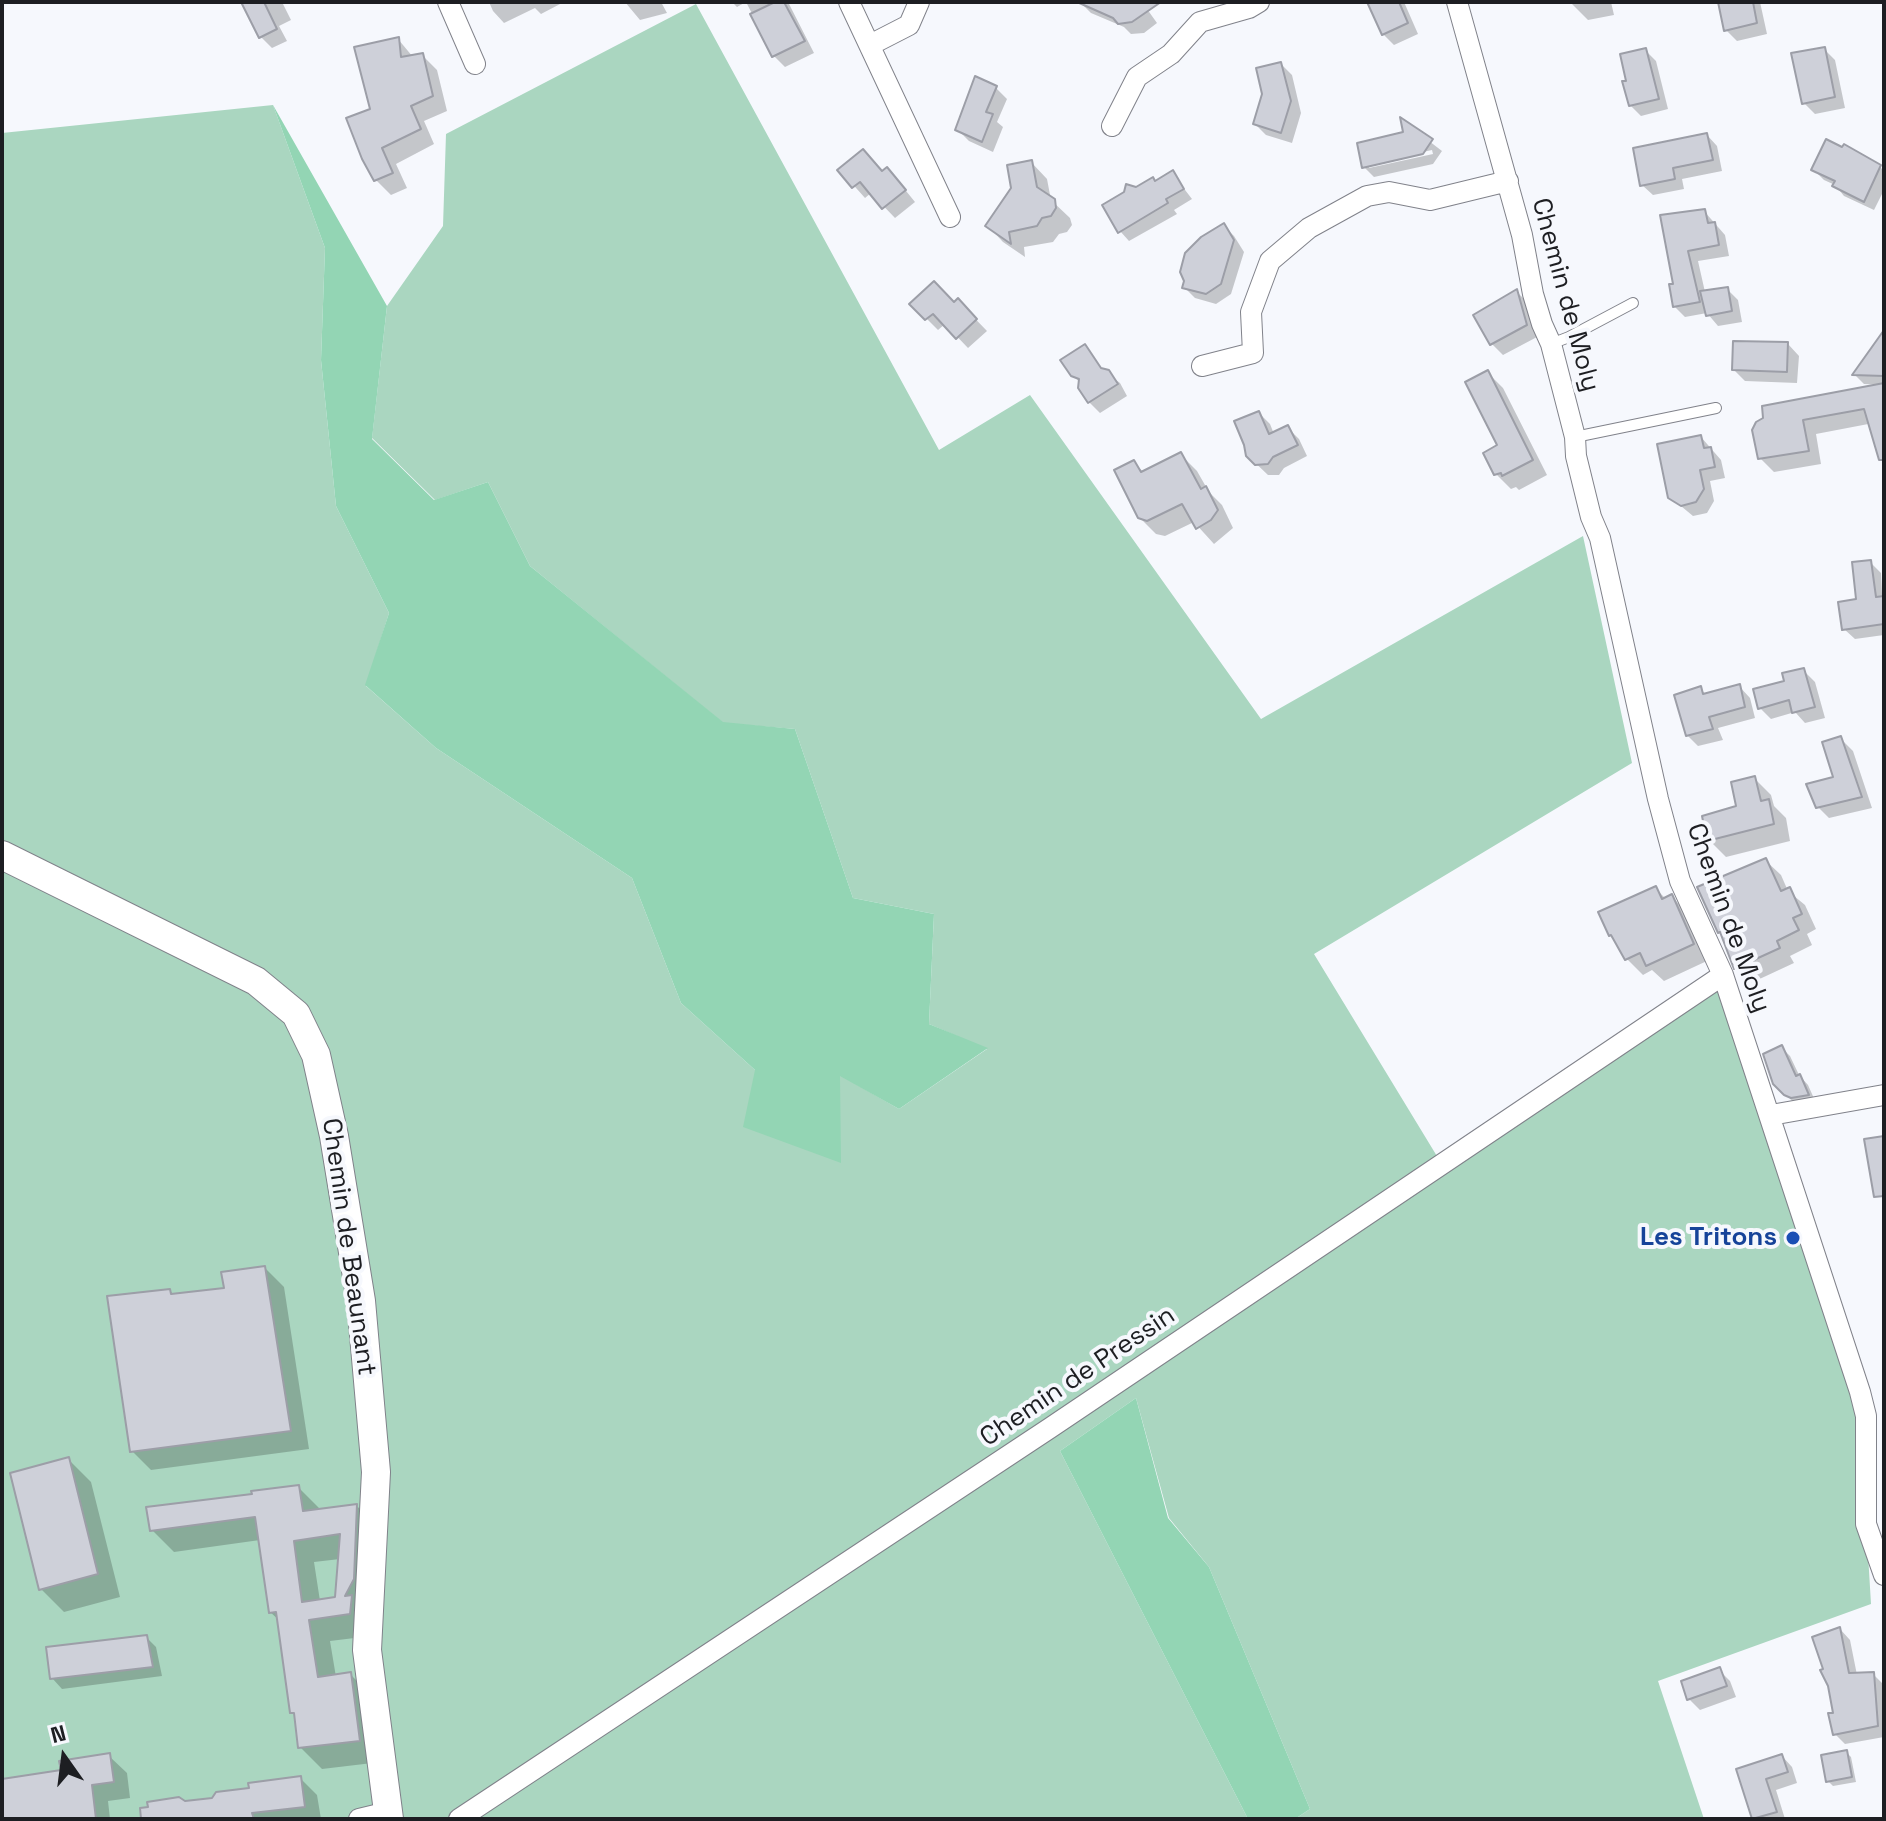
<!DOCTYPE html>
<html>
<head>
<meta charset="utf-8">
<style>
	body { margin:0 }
	#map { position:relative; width:1886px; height:1821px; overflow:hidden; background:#f6f8fd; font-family:"Space Grotesk",sans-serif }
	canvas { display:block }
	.frame { position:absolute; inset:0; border:4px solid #1d1e22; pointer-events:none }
	.north { position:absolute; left:24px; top:1717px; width:80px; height:80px; -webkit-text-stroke:6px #f6f8fd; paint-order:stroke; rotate:346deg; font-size:22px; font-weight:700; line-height:32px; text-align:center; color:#1d1e22 }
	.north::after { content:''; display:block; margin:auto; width:28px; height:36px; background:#1d1e22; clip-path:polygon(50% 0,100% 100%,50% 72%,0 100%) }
</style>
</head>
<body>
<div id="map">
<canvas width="1886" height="1821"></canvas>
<div class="frame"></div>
<div class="north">N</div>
</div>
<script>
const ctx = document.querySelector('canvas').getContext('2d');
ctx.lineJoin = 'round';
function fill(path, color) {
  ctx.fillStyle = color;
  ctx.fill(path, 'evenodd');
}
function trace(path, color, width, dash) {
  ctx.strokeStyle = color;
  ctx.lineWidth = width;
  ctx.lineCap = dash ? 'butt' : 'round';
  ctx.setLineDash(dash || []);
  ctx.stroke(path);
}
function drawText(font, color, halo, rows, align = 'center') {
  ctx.font = font + ' "Space Grotesk",sans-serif';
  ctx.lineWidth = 8;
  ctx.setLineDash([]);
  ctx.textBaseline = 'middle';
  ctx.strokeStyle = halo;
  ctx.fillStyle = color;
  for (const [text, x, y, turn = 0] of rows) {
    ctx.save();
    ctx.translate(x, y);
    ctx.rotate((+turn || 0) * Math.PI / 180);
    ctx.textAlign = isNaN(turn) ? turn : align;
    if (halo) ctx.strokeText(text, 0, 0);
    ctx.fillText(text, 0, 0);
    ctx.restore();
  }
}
const green = new Path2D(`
	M696,4l243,446 91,-55 231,324 322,-183 49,227 -318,191 132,217 272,-180 142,430 11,183 -213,77 46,138h-409l15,-10 -101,-242 -40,-49 -33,-120 -76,53 188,368h-1246v-1686l271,-28 52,143 -4,112 15,146 53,107 -23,73 70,62 196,130 49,125 74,67 85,92v-87l59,34 88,-60 -58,-25 5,-110 -81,-16 -58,-169 -72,-6 -193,-157 -42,-84 -53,18 -63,-62 15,-132 56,-80 3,-92z`);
const forest = new Path2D(`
	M273,105l114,201 -15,133 62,61 54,-18 42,84 193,156 72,7 58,169 81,16 -5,110 59,24 -89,61 -59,-33 1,87 -98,-36 12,-57 -74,-67 -49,-125 -196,-130 -71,-63 24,-72 -53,-107 -15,-146 4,-112z
	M1136,1398l32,120 41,49 101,242 -15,10h-47l-188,-368z`);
const shadow = new Path2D(`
	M243,2h39l9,18 -12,6 8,15 -15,7 -11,-11z
	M489,2h72l1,1 -21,11 -6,-6 -31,15 -11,-12z
	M625,2h36l6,11 -27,7z
	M732,2h56l26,51 -29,14 -11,-11 -28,-54 -9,5z
	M1080,2h62l15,21 -13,10 -13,1 -7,-7 -33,-14z
	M1369,2h35l14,32 -24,11 -11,-11z
	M1570,2h41l3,13 -26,5z
	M1720,2h40l7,32 -30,7 -11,-11z
	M398,39l15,18 9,-2 15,15 10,41 -23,10 10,23 -38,20 11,24 -16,7 -15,-15 -4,-70z
	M1824,49l11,11 10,48 -30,6 -11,-11z
	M1645,50l11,11 12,48 -27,7 -11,-11 -1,-23z
	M1281,64l11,11 9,38 -9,30 -26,-8 -11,-11 9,-29z
	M996,88l11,11 -10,23 6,5 -10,25 -24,-11 -11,-11z
	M1403,121l39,30 -9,13 -59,13 -10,-10 -5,-23 47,-11zM1432,150l1,4 -64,14v-4z
	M1707,135l10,11 5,25 -40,8 2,10 -31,6 -11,-10z
	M1031,162l16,17 4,21 19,18 2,7 -5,7 -8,2 -6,8 -29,5 1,10 -22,-15 -16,-17z
	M1880,167l4,4v19l-10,20 -30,-14 -9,-11 -11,-5 -10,-10z
	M840,170l43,3 15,8 17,21 -20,16 -24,-25 -6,5z
	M1172,173l20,26 -18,11 3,4 -48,27 -9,-10 5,-37 31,-11z
	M1704,211l21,24 4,21 -31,5 7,31 22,-3 11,11 4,22 -24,4 -11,-13 -22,4 -11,-11 1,-21 -13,-68z
	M1224,226l10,10 10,16 -13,42 -15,10 -21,-6 -10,-10z
	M1516,291l11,11 10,35 -34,18 -11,-11 -17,-28z
	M958,301l29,30 -19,17 -23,-24 -7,6 -26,-26h42z
	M1884,333v52l-20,-1 -9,-9z
	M1788,344l11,12 -2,27 -52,-2 -11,-11z
	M1084,346l20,25 16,12 7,13 -27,17 -11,-11 -8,-19 -9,-8z
	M1488,373l15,15 44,87 -28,15 -3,-3 -5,2 -15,-15 4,-28z
	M1884,400v21l-68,13 5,30 -47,8 -14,-14 -5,-28z
	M1259,413l11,11 4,10 13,-7 12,12 8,17 -23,12 -5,7h-11l-20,-19z
	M1701,437l20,23 4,18 -15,3 4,20 -7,12 -14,3 -23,-19z
	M1181,455l16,16 12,21 13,13 11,23 -19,16 -20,-22 -29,14 -9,-2 -17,-17 -5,-55 10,11z
	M1870,562l11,11 3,62 -29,4 -11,-10 15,-28z
	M1804,671l11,11 10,36 -20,5 -10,-11 -24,7 -11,-11 27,-26z
	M1739,686l11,12 5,20 -37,10 5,12 -25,6 -11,-11 13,-46 7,6z
	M1842,740l11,11 19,57 -43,10 -11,-11 18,-29z
	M1754,778l17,17 3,11 12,12 4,23 -64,16 -17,-17 30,-32z
	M1765,860l16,15 7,16 17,14 11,24 -9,5 5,11 -22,11 4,7 -43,20 -15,-15z
	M1656,889l10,10 5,-3 16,16 22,48 -45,21 -12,-11 -9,5 -16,-16 -17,-24z
	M1781,1047l9,9 9,19 9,10 8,18 -21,1 -20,-21z
	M265,1268l19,19 25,162 -158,21 -19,-19 38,-160 4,4 52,-6z
	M68,1459l23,23 29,115 -56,15 -23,-23z
	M298,1487l22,22 37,-3 21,22 -7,108 -41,5 6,36 14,-3 22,22 9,66 -59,7 -22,-22 -4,-31 -4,-4 -12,-91 -10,-9 -10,-72 -86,12 -22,-22zM340,1559l-4,40 -16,2 -6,-39z
	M1840,1629l10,11 7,35 16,-1 11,11v52l-39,7 -10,-10v-20l-9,-44z
	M146,1637l10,10 6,29 -100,13 -10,-11z
	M1719,1670l11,11 6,16 -36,13 -11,-11 -6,-17z
	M1846,1752l5,5 5,25 -23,4 -5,-5z
	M109,1756l18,17 3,25 -22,3 2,18h-108v-38l61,-9z
	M1782,1756l10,11 5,16 -21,7 9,29h-31l-16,-49z
	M300,1778l17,17 4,24h-169l33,-15 28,-5z`);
const building = new Path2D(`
	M241,2h23l13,27 -18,9z
	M775,2h9l21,39 -33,16 -22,-43z
	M1077,2h84l-29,20 -14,2 -5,-6z
	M1367,2h32l9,21 -26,12z
	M1718,2h35l4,21 -33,8z
	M399,37l2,20 22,-4 10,43 -22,10 10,23 -39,19 11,25 -19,8 -12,-22 -16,-41 24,-9 -16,-62z
	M1825,47l10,50 -33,7 -11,-51z
	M1646,48l13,51 -30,7 -7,-25h4l-6,-27z
	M1281,62l10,39 -10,32 -28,-9 9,-30 -6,-26z
	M975,76l22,10 -11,26 7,2 -11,28 -27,-12z
	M1400,117l33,22 -10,15 -61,14 -5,-25 46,-11z
	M1707,133l6,27 -40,8 2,11 -35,7 -7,-38z
	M1826,139l16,8 2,-3 37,21 -17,37 -32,-16 3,-5 -24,-11z
	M863,149l19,22 5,-4 19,23 -24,19 -22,-27 -8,6 -15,-18z
	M1032,160l5,27 18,12 1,9 -5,8 -9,2 -5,8 -28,6 2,12 -26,-18 26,-38 -4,-23z
	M1173,170l11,19 -18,10 2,4 -50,30 -16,-28 22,-13 2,-8 10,3 17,-10 2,4z
	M1705,209l3,14 7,-1 4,23 -31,6 12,51 -27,5 -4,-23h4l-13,-69z
	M1224,223l10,17 -13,44 -15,10 -24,-6 2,-7 -4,-9 5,-19 16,-16z
	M934,281l20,21 4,-4 19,21 -21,20 -23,-25 -8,6 -16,-16z
	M1728,287l4,24 -26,5 -6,-25z
	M1517,289l10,36 -37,20 -17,-30z
	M1884,330v46l-32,-1z
	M1733,341l55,1 -1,30 -55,-2z
	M1085,344l16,24 8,2 9,14 -30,19 -10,-15 1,-9 -8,-3 -11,-16z
	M1488,370l45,90 -31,16 -1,-3 -7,2 -11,-22 14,-8 -32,-63z
	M1884,383v77h-5l-15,-51 -61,11 6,31 -51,8 -6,-29 4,-8 7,-4 -1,-12z
	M1259,411l10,23 19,-9 10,20 -25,12 -5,7 -13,1 -9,-9 -2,-11 -10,-24z
	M1701,435l3,13 7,-1 4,20 -15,3 4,19 -8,13 -15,4 -13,-8 -11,-54z
	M1181,452l20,37 5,-3 12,24 -7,10 -15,9 -14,-25 -35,17 -9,-3 -24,-48 20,-10 7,12z
	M1871,560l5,37 8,-1v28l-42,6 -4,-28 18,-3 -4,-37z
	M1804,668l11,39 -23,6 -3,-13 -31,9 -5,-20 31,-8 -2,-8z
	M1740,684l5,23 -36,10 4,12 -27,7 -12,-41 27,-9 2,8z
	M1841,736l21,61 -46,11 -10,-24 27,-7 -11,-35z
	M1755,776l6,25 8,-2 5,25 -67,17 -5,-25 34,-10 -5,-24z
	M1766,858l15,33 9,-4 12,27 -9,4 6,12 -22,11 3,7 -46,21 -14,-37 -2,1 -21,-46z
	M1656,886l6,13 10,-5 22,50 -48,22 -6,-13 -15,7 -14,-25 -2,1 -11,-24z
	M1782,1045l14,31 4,-2 9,21 -18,3 -7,-3 -11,-11 -10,-30z
	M1884,1136v60l-10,1 -10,-58z
	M265,1266l26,165 -161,21 -23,-156 63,-7 1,5 53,-6 -3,-16z
	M69,1457l29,117 -59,16 -29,-117z
	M299,1485l4,26 54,-7 -3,75 -9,17 7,-1 -2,19 -41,6 9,57 33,-5 9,69 -62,7 -4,-35h-4l-14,-101 -7,1 -14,-96 -105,14 -4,-24 106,-13 -1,-3zM340,1534l-5,63 -33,5 -8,-61z
	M1840,1627l9,46 25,-1 4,54 -45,9 -5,-22h5l-5,-27 -8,-16 3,-1 -11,-32z
	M147,1635l6,32 -103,12 -4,-32z
	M1720,1667l7,19 -40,14 -6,-19z
	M1847,1750l5,27 -26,5 -5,-27z
	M110,1753l4,29 -22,3 4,34h-94v-40l59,-9 -2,-9z
	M1782,1754l6,18 -22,7 11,33 -25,7 -16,-50z
	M301,1776l4,31 -53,6 2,6h-113l-1,-11 8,-1 -1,-5 32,-5 6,4 27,-3 4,-6 33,-4 -1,-5z`);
const lane = new Path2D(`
	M1551,344l18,-7 64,-34
	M1575,437l141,-29`);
const street = new Path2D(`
	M448,2l27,62
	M849,2l101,215
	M1457,2l65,233 11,59 9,30 9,20 24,93 1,19 15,61 9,21 58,261 22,82 43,94 137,417 6,24v108l18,51
	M870,45l39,-20 10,-23
	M1112,126l25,-49 34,-23 29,-32 49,-14 10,-6
	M1202,366l51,-13 -2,-41 19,-51 39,-33 58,-32 22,-4 41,8 78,-19
	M1771,1115l113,-20
	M359,1819l29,-7
	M459,1819l591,-391 673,-453`);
const secondary = new Path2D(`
	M2,855l254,126 40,33 20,41 18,81 27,165 15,171 -9,178 22,169`);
const markers = [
	[1793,1238,8,"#1a4fb4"]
];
const streetNames = [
	["Chemin de Moly",1565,295,75],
	["Chemin de Moly",1728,918,70],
	["Chemin de Beaunant",348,1247,82],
	["Chemin de Pressin",1078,1377,-34]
];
const transitNames = [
	["Les Tritons",1777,1238]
];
fill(green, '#aad6c0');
fill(forest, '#93d5b4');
fill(shadow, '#0003');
fill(building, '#ced0d9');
trace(building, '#9c9ea7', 2);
trace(lane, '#80828a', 12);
trace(street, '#80828a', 22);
trace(secondary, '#80828a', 30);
trace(lane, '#fff', 10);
trace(street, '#fff', 20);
trace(secondary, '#fff', 28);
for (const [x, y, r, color] of markers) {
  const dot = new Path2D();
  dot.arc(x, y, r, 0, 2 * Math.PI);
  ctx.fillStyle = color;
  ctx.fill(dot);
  trace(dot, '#f6f8fd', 3);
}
drawText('26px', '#1d1e22', '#f6f8fd', streetNames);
drawText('bold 26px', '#164399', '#f6f8fd', transitNames, 'right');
</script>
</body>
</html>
